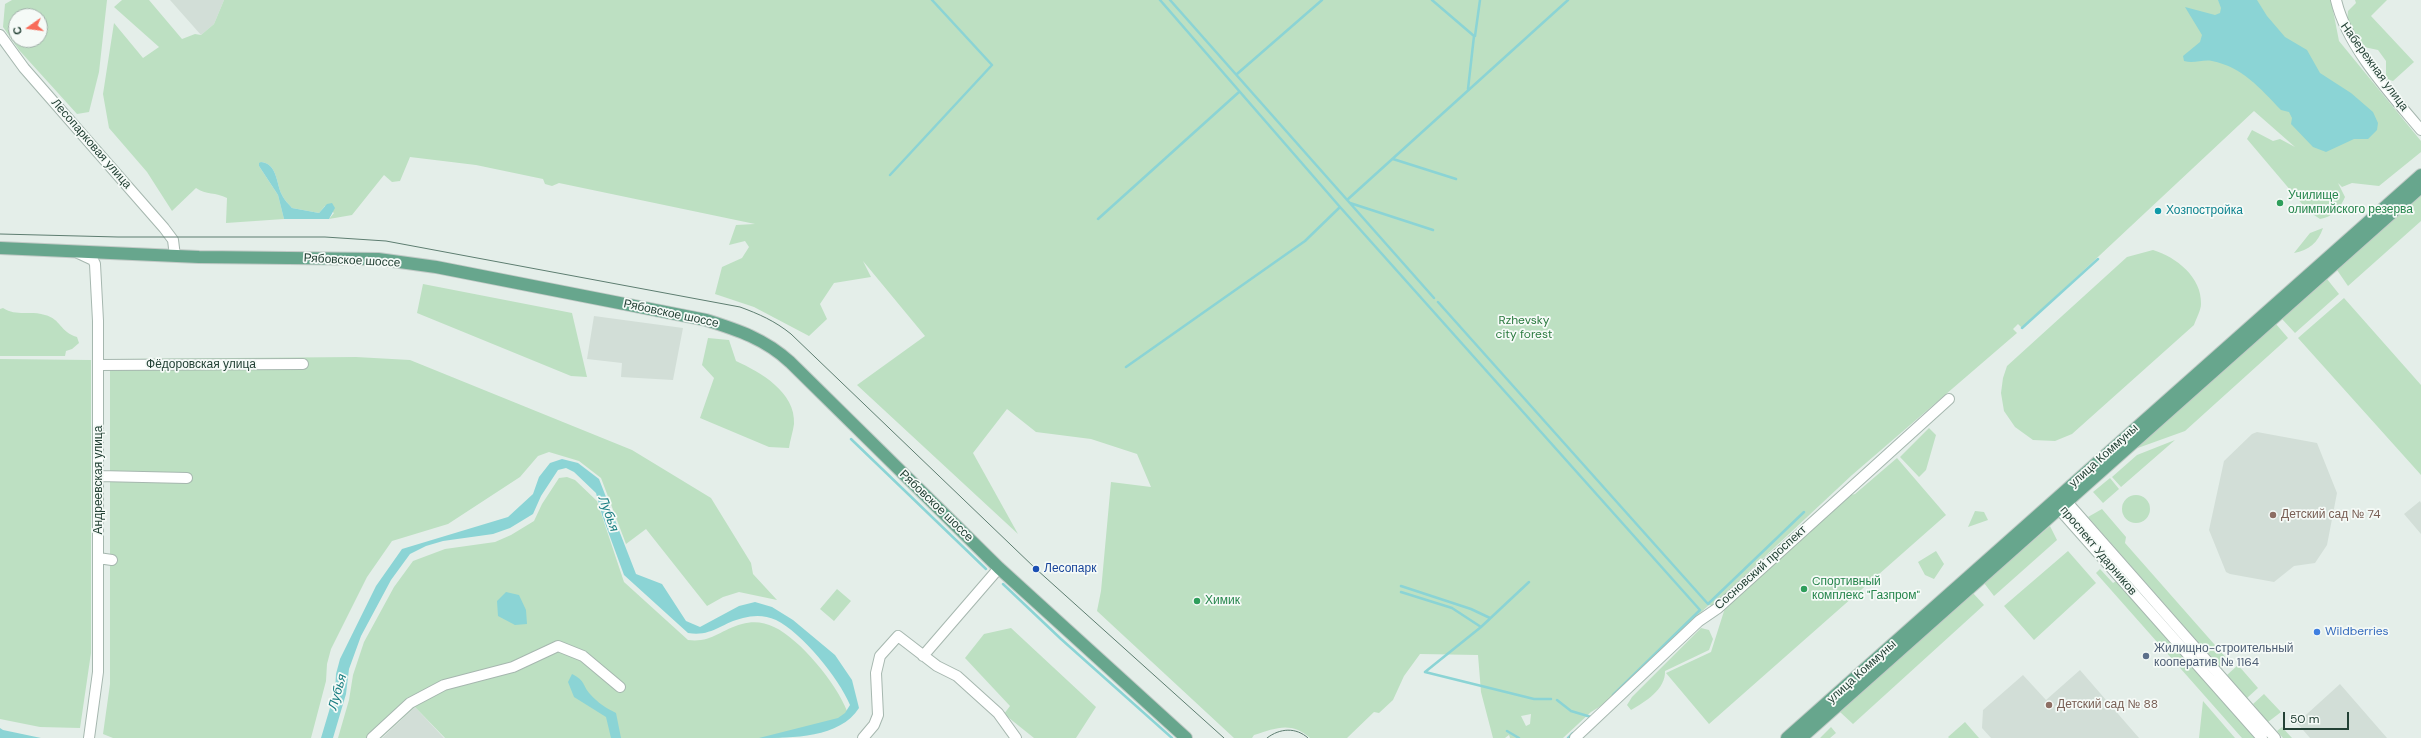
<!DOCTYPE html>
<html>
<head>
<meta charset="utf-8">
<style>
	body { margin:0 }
	#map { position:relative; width:2421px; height:738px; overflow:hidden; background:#e4eee9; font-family:"DM Sans",sans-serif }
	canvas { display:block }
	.north { position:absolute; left:8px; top:8px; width:40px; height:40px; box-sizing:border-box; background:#f5faf7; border:1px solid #a1b0a9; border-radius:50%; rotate:256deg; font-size:11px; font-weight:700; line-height:16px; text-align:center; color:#234135 }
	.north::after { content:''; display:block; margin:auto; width:14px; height:18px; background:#f86b59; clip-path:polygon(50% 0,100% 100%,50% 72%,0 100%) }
	.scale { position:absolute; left:2283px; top:712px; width:66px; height:18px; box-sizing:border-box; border:2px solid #234135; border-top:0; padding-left:5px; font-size:12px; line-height:14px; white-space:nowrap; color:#234135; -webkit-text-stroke:3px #f5faf7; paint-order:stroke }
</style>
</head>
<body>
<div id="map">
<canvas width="2421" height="738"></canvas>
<div class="north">С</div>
<div class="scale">50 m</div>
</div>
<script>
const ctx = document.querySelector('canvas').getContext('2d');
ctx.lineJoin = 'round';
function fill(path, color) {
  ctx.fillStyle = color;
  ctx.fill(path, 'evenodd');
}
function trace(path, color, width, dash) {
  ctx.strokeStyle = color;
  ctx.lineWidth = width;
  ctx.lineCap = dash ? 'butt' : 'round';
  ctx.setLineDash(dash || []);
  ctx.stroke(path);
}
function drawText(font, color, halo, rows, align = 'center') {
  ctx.font = font + ' "DM Sans",sans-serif';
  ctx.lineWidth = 3.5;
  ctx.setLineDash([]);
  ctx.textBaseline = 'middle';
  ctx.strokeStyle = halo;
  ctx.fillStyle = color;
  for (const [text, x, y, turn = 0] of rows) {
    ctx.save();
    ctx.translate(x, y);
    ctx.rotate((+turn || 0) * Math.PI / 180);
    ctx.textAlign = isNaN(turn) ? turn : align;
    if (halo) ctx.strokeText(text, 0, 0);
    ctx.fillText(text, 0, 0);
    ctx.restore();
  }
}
const built = new Path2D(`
	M170,0h54l-10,24 -13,11z
	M594,316l89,12 -10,52 -52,-3 1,-14 -35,-4z
	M2257,432l60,11 20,50 -10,52 -12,18 -21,3 -20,16 -44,-8 -4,-2 -17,-42 15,-69 28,-27z
	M2420,501l1,2v31l-17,-20z
	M2080,670l59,68h-148l-9,-10 1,-18 40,-35 23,25z
	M2340,684l47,54h-77l-13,-15z
	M415,707l29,31h-62z`);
const green = new Path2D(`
	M12,0h95l-8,72 -10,40 -12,2 -58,-64 -16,-23 2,-23zM16,16h24v24h-24z
	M122,0h27l33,39 13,-5 6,1 13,-11 10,-24h2107l8,41 82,100v11l-42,34 -27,-3 -10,4 -4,-4 7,14c-5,12 -13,20 -25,22l-12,-8 -61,-72 5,-9 21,11 7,-2 15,8 -41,-36 -232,217 -4,-4 -5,5 4,4 -165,142 -140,131 -3,-1 -10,9 -6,11 -76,71 -26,16 -28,26h-53l-1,-3 -4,3h-12l-12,-46 -3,-37 -58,-1 -16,22 -11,24 -14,13 -5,-1 -27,26h-37c-19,-17 -34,-10 -56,-3l-2,3h-18l-137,-127 4,-20 10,-109 40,5 -14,-33 -46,-15 -55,-7 -29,-23 -34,44 45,81 -161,-149 68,-49 -62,-75 8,16 -37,6 -14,21 7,15 -18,17 -55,-29 -39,-13 7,-27 20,-9 7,-11 -4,-6 -16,4 7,-20 19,-1 -196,-41 -7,3 -7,-2 -2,-5 -67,-14 -66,-8 -10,24 -8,1 -8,-7 -32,40 -23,4 5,-6 -9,-7 -6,7 -27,-5c-3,-4 -8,-8 -10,-13 -6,-11 -4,-31 -21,-33l-2,4 19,29 6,24 -58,4 1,-25c-11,-6 -21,-3 -31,-10l-24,23 -25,-39 -38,-44 -6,-34 11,-71 29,35 16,-11 -45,-40zM1531,714l-1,10 -4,2 -5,-10z
	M2355,0h32l-16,16 43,46 -21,19 -7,-2v-18l-8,-11 -14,-3 -17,-25 1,-11 8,-8z
	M2421,195v26l-73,65 -11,-16z
	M2323,228c-5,15 -14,22 -29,25l16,-20z
	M2153,250c23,7 49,27 48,54 0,6 -5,15 -7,21l-122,109 -17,7 -22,-1 -18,-13 -11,-16 -3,-18 2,-15 4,-12 120,-109z
	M2327,279l12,15 -44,39 -13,-14z
	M423,284l149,29 15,64 -16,-1 -154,-63z
	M2344,298l77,87v90l-123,-137z
	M3,308c14,9 27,2 42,7 16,4 15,17 32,22l2,6 -7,6 -6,2 -1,5h-65v-47z
	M2276,324l12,14 -103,93 -50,18z
	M708,338l21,2 7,21c24,11 60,31 58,63 -1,8 -4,16 -5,24l-20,-1 -69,-29 14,-40 -12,-13z
	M356,357l54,3 222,90 79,48 40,65 2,11 24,26 -38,-8 -16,5 -16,9 -61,-77 -20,15 -25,-66 -22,-17 -30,-9 -11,4 -18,21 -72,47 -56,17 -25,36 -36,72 -4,15 -1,17 -15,57h-198l-10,-4 7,-50v-325z
	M0,359l91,1v293l-11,75 -40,-1 -40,-8z
	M1929,428l7,7 -10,35 -7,7 -19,-20z
	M2175,440l-54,47 -9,-10 25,-22z
	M1897,458l49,57 -237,209 -43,-51 45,-21 14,-44 126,-113 4,-1z
	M567,477l8,3 22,21 27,81 64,58c23,3 32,-10 54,-16 11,-3 22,-2 32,3 26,12 63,57 73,84l-4,8 -64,19h-334l-30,-31 -34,31h-43l11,-38 4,-25 11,-33 30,-55 19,-26 32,-12 50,-7 16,-7 23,-14 8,-17 17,-26z
	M2110,478l9,11 -16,14 -10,-11z
	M2122 509a14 14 0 1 1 28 0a14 14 0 1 1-28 0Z
	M2102,509l24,28 -1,6 104,118 -8,7 -133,-151z
	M1975,511l9,1 4,8 -20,7z
	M2050,526l7,14 -63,56 -10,-13z
	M1936,551l8,13 -10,15 -9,-4 -7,-13z
	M2068,551l28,32 -62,57 -30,-34z
	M2100,569l13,14 5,-3 139,158h-15l-146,-165z
	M837,589l14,12 -17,20 -14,-12z
	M1973,593l11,12 -131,119 -13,-12z
	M1011,628l85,79 -20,31h-42l-30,-24 6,-8 -45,-48 19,-24z
	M1701,628l8,2 4,9 -4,11 -44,21c1,18 -20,31 -34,39l-4,-5 5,-8z
	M2238,665l20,23 -11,10 -20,-23z
	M2264,694l17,18 -13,10 -15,-18z
	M2203,701l32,37h-36z
	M1965,722l14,16h-30l-1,-1z
	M1831,727l5,6 -6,5h-10z
	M2282,727l10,11h-9l-6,-7z`);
const water = new Path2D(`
	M2218,0h39l10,16 18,21 22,13 13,23 31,20 22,19 5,11 -1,7 -9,9h-14l-28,13 -13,-5 -22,-23 1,-6 -3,-6 -8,-2c-21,-22 -39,-43 -69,-49 -9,-2 -18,3 -28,0l-1,-5 17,-14 2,-7 -17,-28 30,8 5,-2 1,-5z
	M261,162c17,2 15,22 21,33 2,5 7,9 10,13l27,5 8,-9 5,-1 3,5 -6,11h-45l-6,-24 -19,-29v-3z
	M562,459l16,4 21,16 37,95 26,10 24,37 14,6 39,-21 16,-4 17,5 21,13 42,35 17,25 7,28c-19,30 -67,30 -100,30l79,-20 7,-5 5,-8c-11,-27 -48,-72 -74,-85 -11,-5 -22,-5 -33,-2 -22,5 -31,19 -55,15l-64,-58 -22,-60 -6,-22 -22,-21 -8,-4 -8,2 -17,26 -8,18 -23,14 -17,6 -50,7 -17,5 -16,8 -19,26 -30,56 -12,33 -3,25 -13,44h-12l14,-47 1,-17 4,-15 36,-73 26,-37 106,-32 25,-23 6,-17 11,-14z
	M506,592l13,3 7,15 1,14 -12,1 -17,-9 -1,-15z
	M572,674c14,7 10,11 18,20 8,9 16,14 26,19l5,25h-10l-5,-21 -32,-20 -6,-15z
	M0,728l3,2 38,8h-41z`);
const stream = new Path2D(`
	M1160,0l180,207 360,403 -87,85
	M1170,0l264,298
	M1432,0l42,36 -6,53
	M1475,36l5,-36
	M1237,74l85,-74
	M1393,159l63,20
	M890,175l102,-110 -60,-65
	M1347,200l221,-200
	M1350,203l83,27
	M1098,219l141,-127
	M1438,302l270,302 96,-92
	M2022,328l76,-69
	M1126,367l179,-126 35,-34
	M851,439l135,130
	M1003,584l58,55 111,99
	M1401,586l70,23 19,9
	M1401,592l51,16 29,19
	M1425,672l56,-45 48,-45
	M1425,672l109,27h17
	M1557,700l14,11 20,6
	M1507,731l12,7
	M1568,738l5,-5`);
const minor = new Path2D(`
	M2336,0c11,47 54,93 85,130
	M0,35l24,33 140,160 9,12 2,16
	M78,253l15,7 2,4 3,57v351l-9,66
	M98,365l205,-1
	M99,476l88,2
	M2060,500l7,2 208,236
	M2057,502l2,7 203,229
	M98,558l14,2
	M923,656l76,-88
	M372,738l38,-35 34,-18 69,-18 45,-21 25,10 37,31
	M863,738l11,-13 4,-10 -2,-42 4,-17 18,-20 39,30 20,10 41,37 18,25
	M1575,738l124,-117 19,-13 231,-209`);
const major = new Path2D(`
	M0,248l199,9 179,2 58,8 270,53c32,10 59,19 84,42l209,206 187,170
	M1787,738l634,-563
	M1801,738l620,-551`);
const tram = new Path2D(`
	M0,234l118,3h207l61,4 354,66c19,7 35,14 51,27l245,235 188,169
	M1267,738c13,-10 29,-11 41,0`);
const markers = [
	[2280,203,4,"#2e9e5b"],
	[2158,211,4,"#0f9aa8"],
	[2273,515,4,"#8d6e63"],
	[1036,569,4,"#1a4fb4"],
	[1804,589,4,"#2e9e5b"],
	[1197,601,4,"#2e9e5b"],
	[2317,632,4,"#3f7fe0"],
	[2146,656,4,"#5c6f8a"],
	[2049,705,4,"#8d6e63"]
];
const streetNames = [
	["Набережная улица",2374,67,54],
	["Лесопарковая улица",91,144,49],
	["Рябовское шоссе",352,261,3],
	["Рябовское шоссе",671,314,12],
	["Фёдоровская улица",201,365],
	["улица Коммуны",2104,456,-42],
	["Андреевская улица",99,480,-90],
	["Рябовское шоссе",936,506,44],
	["проспект Ударников",2098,551,50],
	["Сосновский проспект",1761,568,-42],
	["улица Коммуны",1862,672,-42]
];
const leisureNames = [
	["Училище",2288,196],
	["олимпийского резерва",2288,210],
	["Cпортивный",1812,582],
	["комплекс \"Газпром\"",1812,596],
	["Химик",1205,601]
];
const cultureNames = [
	["Хозпостройка",2166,211]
];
const parkNames = [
	["Rzhevsky",1524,321],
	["city forest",1524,335]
];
const educationNames = [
	["Детский сад № 74",2281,515],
	["Детский сад № 88",2057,705]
];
const transitNames = [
	["Лесопарк",1044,569]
];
const shopNames = [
	["Wildberries",2325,632]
];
const serviceNames = [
	["Жилищно-строительный",2154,649],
	["кооператив № 1164",2154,663]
];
const waterNames = [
	["Лубья",608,514,70],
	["Лубья",338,692,-74]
];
fill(built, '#d2ded7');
fill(green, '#bde0c2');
fill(water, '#8bd4d5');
trace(stream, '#8bd4d5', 2.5);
trace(minor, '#a6b7af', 12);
trace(major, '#c1cac6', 14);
trace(minor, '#fff', 10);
trace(major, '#67a68d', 12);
trace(tram, '#5d7d70', 1);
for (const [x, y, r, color] of markers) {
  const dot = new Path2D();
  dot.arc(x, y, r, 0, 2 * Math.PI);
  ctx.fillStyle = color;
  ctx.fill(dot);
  trace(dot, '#f5faf7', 1.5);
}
drawText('12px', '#234135', '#f5faf7', streetNames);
drawText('12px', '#27864d', '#f5faf7', leisureNames, 'left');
drawText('12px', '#0d838f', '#f5faf7', cultureNames, 'left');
drawText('12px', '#2b7a3f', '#f5faf7', parkNames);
drawText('12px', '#785e54', '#f5faf7', educationNames, 'left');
drawText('12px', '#164399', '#f5faf7', transitNames, 'left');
drawText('12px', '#366cbe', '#f5faf7', shopNames, 'left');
drawText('12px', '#4e5e75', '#f5faf7', serviceNames, 'left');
drawText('italic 13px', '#197d81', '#f5faf7', waterNames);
</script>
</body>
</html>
